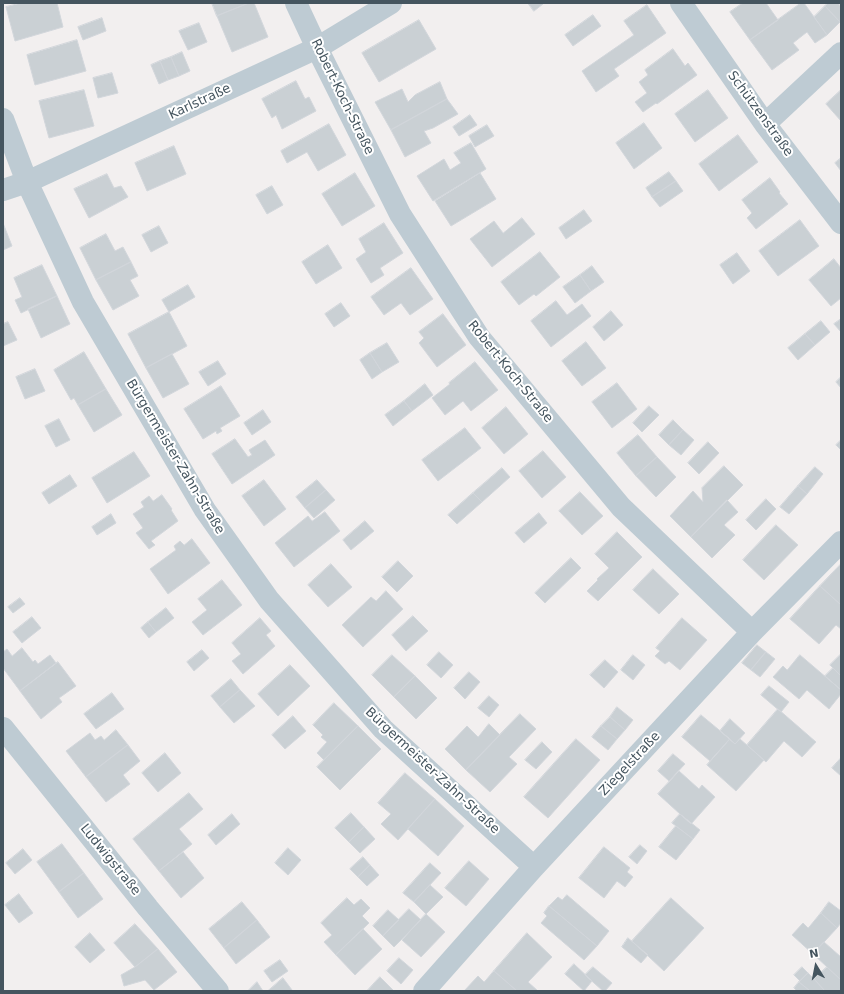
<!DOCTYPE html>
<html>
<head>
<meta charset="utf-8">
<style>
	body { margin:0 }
	#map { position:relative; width:844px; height:994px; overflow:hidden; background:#f2efef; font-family:"DejaVu Sans",sans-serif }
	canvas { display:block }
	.frame { position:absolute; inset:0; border:4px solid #45555f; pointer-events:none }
	.north { position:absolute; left:796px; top:946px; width:40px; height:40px; -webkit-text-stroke:3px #fff; paint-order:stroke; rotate:350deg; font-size:11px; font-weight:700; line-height:16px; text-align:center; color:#45555f }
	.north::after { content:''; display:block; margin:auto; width:14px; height:18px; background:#45555f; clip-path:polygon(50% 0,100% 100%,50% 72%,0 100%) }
</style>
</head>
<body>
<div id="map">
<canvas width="844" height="994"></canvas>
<div class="frame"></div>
<div class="north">N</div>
</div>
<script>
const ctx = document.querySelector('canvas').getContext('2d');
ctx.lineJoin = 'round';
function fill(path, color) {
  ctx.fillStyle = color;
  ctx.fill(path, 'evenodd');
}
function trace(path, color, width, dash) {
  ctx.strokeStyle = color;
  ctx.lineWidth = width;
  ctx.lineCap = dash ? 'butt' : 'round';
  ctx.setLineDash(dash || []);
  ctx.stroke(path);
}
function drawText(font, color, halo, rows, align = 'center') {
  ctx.font = font + ' "DejaVu Sans",sans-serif';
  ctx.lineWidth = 4;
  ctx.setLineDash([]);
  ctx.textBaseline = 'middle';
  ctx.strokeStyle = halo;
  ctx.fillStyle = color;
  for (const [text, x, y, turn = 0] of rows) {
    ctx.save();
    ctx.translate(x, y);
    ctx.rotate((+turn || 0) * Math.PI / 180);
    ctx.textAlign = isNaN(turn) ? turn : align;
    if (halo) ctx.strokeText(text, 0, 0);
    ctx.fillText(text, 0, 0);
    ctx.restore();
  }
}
const building = new Path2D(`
	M21,3h36l6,24 -48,14 -9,-34z
	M212,3h37l-32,13z
	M249,3h5l14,34 -36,15 -15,-36z
	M528,3h14l1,1 -9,7z
	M743,3h23l12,17 -28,20 -20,-28z
	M801,3h3l23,32 -12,8 -8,-11 -14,11 6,7 -27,20 -22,-30z
	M828,3h10l3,4 -1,15 -15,-16z
	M647,5l19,28 -52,36 5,7 -23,16 -14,-21 52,-36 -10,-14z
	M825,6l15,16 -13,13 -13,-18z
	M593,15l8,11 -28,20 -8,-11z
	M102,18l4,13 -23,9 -5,-13z
	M419,20l17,29 -57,33 -17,-29z
	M199,23l8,19 -19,8 -9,-19z
	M77,40l9,31 -51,14 -8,-30z
	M673,49l12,17 3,-3 9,12 -40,29 -1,-1 -13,9 -8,-10 12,-9 -8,-11 9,-7 -3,-5z
	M182,52l8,19 -11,5 -8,-19z
	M171,57l8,19 -11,4 -8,-19z
	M160,61l8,19 -9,4 -8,-19z
	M112,73l6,20 -20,5 -5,-20z
	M296,81l9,18 4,-2 7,14 -34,18 -6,-14 -4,3 -10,-19z
	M440,82l7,17 -56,31 -16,-28 27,-13 6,13 7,-7z
	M84,90l10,36 -45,12 -10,-37z
	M708,90l20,28 -33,24 -20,-28z
	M841,90v31l-15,-17z
	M447,99l11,15 -25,14 -9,3 7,12 -26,14 -14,-27z
	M470,115l7,10 -18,11 -6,-9z
	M644,123l18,25 -28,21 -18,-26z
	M329,124l17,31 -28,16 -11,-19 -20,11 -6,-12z
	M487,125l7,11 -19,11 -6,-11z
	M738,135l20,27 -39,29 -20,-27z
	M471,143l15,26 -53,32 -16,-25 27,-17 6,11 11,-7 -7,-10z
	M174,146l12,28 -39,17 -12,-28z
	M841,158v13l-6,-8z
	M669,172l7,9 -24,16 -6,-9z
	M355,173l20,33 -33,20 -20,-32z
	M480,173l16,26 -45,27 -16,-25z
	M107,174l7,14 7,-2 7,11 -39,21 -15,-29z
	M770,178l10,14 -1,1 9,11 -32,25 -9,-11 5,-5 -10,-13z
	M676,181l7,10 -23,16 -8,-10z
	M272,186l11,19 -16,9 -11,-19z
	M584,210l8,11 -26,18 -7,-11z
	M522,218l13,16 -43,33 -22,-28 24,-18 9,12z
	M800,220l19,26 -41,30 -19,-25z
	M3,223l9,23 -9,4z
	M384,223l19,30 -23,15 4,7 -13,8 -15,-24 10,-7 -7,-13z
	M159,226l9,17 -17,9 -9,-17z
	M106,234l9,17 8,-4 8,15 -35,18 -16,-32z
	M328,245l14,23 -26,16 -14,-22z
	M540,252l20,25 -24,19 -2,-2 -15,11 -18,-23z
	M737,253l13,18 -17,13 -13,-19z
	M834,259l7,9v30l-10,8 -22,-26z
	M131,262l7,14 -8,4 9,16 -26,14 -17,-30z
	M42,265l15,31 -36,17 -6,-13 7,-3 -8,-19z
	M592,266l12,16 -13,9 -11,-16z
	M411,268l22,31 -23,16 -9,-12 -17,12 -13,-18z
	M580,275l11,16 -16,12 -12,-16z
	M188,285l7,12 -26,15 -7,-12z
	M57,296l13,28 -29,14 -13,-29z
	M556,301l11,14 15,-11 9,12 -40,31 -20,-26z
	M341,303l9,13 -16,11 -9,-13z
	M611,311l12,14 -19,16 -11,-14z
	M169,312l18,34 -41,22 -18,-34z
	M443,314l23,31 -29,22 -18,-24 5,-5 -5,-6z
	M841,319v13l-7,-8z
	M821,321l9,11 -15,13 -10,-11z
	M8,322l9,18 -14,6v-22z
	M805,334l10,11 -17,15 -10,-12z
	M586,342l20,26 -24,18 -20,-25z
	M387,343l12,19 -17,10 -12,-19z
	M84,352l22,37 -28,16 -4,-7 -3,2 -17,-30z
	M370,353l12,19 -10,7 -12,-19z
	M172,354l17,30 -26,14 -17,-30z
	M218,361l8,13 -18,12 -9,-14z
	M475,362l23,28 -27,21 -8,-10 -18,14 -13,-17 18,-14 -1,-1z
	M35,369l10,22 -20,8 -9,-22z
	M841,377v11l-5,-6z
	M617,383l20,26 -25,19 -20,-26z
	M425,384l8,11 -21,16 -8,-10z
	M221,386l19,30 -20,12 2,3 -5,3 -1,-3 -13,8 -19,-30z
	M106,389l16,26 -28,17 -16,-27z
	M404,401l8,10 -19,15 -8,-11z
	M649,406l10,9 -17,17 -9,-9z
	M506,407l22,27 -24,20 -22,-26z
	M263,410l8,12 -19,13 -8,-12z
	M59,419l11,21 -14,7 -11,-21z
	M673,420l10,10 -14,15 -10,-10z
	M465,428l16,20 -43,33 -16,-21z
	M683,430l11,10 -13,15 -12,-10z
	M638,435l19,22 -21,19 -19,-23z
	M235,439l13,18 4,-2 -3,-5 16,-10 10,15 -43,29 -20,-30z
	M841,440v10l-5,-5z
	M708,442l11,11 -20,21 -11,-11z
	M543,451l23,26 -24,21 -23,-27z
	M134,452l16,24 -43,27 -15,-25z
	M657,457l19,20 -20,20 -20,-21z
	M724,466l19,19 -52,52 -21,-21 23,-25 10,11 -1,-14z
	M815,467l8,7 -16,20 -9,-8z
	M502,468l8,9 -28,25 -9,-9z
	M70,475l7,11 -28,18 -7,-11z
	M264,480l22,29 -22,17 -22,-30z
	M317,480l9,10 -21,18 -9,-11z
	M798,486l9,8 -18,20 -9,-7z
	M326,490l9,10 -21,18 -9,-10z
	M580,492l23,24 -21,19 -23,-24z
	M473,493l9,9 -25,22 -9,-9z
	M162,495l10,14 -1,1 7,11 -27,20 4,4 -6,4 -13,-16 7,-5 -10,-14 11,-7 -3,-5 8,-6 4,5z
	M766,499l10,10 -20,21 -10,-10z
	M727,500l11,12 -14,13 11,10 -23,23 -21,-21z
	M325,512l15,19 -46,36 -19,-24 33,-27 4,5z
	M539,513l8,10 -23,20 -9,-10z
	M111,514l5,9 -19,12 -5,-8z
	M365,521l9,10 -23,19 -8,-10z
	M776,525l22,20 -34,35 -21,-20z
	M617,532l25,25 -44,44 -11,-10 11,-11 -1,-1 12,-11 -14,-14z
	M192,539l18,24 -42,31 -18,-25 26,-19 -2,-4 6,-5 4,4z
	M571,558l10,10 -36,35 -10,-10z
	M398,561l15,15 -16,16 -15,-15z
	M331,564l21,23 -24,20 -20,-22z
	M841,564v41l-21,-19z
	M653,569l26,25 -20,20 -26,-24z
	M222,580l20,25 -39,30 -11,-13 15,-12 -9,-11z
	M820,586l21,19v24l-5,-4 -17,19 -29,-25z
	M386,591l17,18 -40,38 -21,-22 29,-28 5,4z
	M20,598l5,6 -12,9 -5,-6z
	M166,608l8,10 -18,14 -8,-10z
	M413,616l15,15 -22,20 -14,-16z
	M32,617l9,11 -19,15 -9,-11z
	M260,618l11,13 -5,4 9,11 -32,28 -11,-13 9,-7 -9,-11z
	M682,618l25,22 -27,30 -11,-9 -4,3 -10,-8 5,-5 -4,-3z
	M148,622l8,10 -7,6 -8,-10z
	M757,645l9,7 -15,18 -9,-7z
	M22,648l11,14 2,-2 3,4 12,-9 6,8 -36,28 -17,-23v-16l4,-3 5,7z
	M202,650l7,8 -15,13 -7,-9z
	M439,652l14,13 -12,13 -14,-13z
	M766,652l9,7 -15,18 -9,-7z
	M841,654v22l-11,-11z
	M392,655l23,21 -21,21 -22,-22z
	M633,655l12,10 -12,15 -12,-10z
	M800,655l41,35v4l-12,15 -22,-19 -8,9 -26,-22 10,-11 4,4z
	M605,660l13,12 -14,16 -14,-13z
	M58,662l18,24 -17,12 3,4 -21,17 -21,-28z
	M290,665l20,21 -32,30 -20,-22z
	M833,668l8,8v12l-1,1 -15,-13z
	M469,672l11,10 -15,17 -11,-11z
	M415,676l22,22 -21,21 -22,-22z
	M231,679l9,11 -20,17 -9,-11z
	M769,686l20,16 -8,10 -20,-17z
	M240,690l15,16 -21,17 -14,-16z
	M112,693l12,16 -28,20 -12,-15z
	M489,696l10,9 -10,12 -11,-9z
	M334,703l24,23 -34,34 -7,-7 10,-11 -6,-5 2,-2 -10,-10z
	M617,707l16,13 -8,10 -15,-13z
	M778,709l38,33 -14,15 -18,-16 -18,21 -19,-17z
	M520,714l16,15 -27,28 8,7 -27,28 -24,-22z
	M701,715l29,24 -20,22 -28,-24z
	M293,716l13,15 -21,18 -13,-14z
	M610,717l15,13 -8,9 -16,-13z
	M730,719l15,14 -10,11 -15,-13z
	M489,724l11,11 -34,35 -21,-21 22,-23 11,11z
	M358,726l23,23 -41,41 -23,-23z
	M601,726l16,13 -9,11 -16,-13z
	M116,730l12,15 -42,32 -20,-26 24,-18 5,7 6,-4 3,4z
	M576,739l24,21 -52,58 -24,-21z
	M730,739l5,5 5,-5 24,21 -28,31 -29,-26z
	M542,742l10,10 -16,17 -11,-9z
	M128,745l12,16 -17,14 7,9 -24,18 -20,-25z
	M165,753l16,20 -23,19 -16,-19z
	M673,754l12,10 -16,17 -11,-10z
	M841,758v18l-9,-8z
	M679,771l20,18 3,-4 13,12 -24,27 -33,-30z
	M405,773l30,26 -37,41 -17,-16 10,-10 -13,-11z
	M189,793l14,16 -24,20 13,15 -33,27 -26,-32z
	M435,799l29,27 -26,30 -30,-27z
	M351,813l13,14 -15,15 -14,-14z
	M232,814l8,10 -24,21 -8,-10z
	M680,814l20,16 -7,9 -21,-16z
	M676,826l17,13 -17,21 -17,-13z
	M364,827l11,12 -15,14 -11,-11z
	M62,844l22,29 -25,19 -22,-30z
	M640,845l7,6 -10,13 -8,-7z
	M604,847l26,21 -3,4 6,5 -8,10 -8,-6 -13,17 -25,-20z
	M288,848l13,12 -13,15 -13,-12z
	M23,849l9,11 -17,14 -9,-11z
	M183,852l21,26 -23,20 -22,-27z
	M363,857l7,8 -12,12 -8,-8z
	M469,861l20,18 -23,27 -21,-18z
	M430,863l11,10 -27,29 -11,-9z
	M370,865l9,10 -12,11 -9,-9z
	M84,873l19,26 -25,19 -19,-26z
	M430,885l13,12 -17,17 -12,-12z
	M19,894l14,19 -14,10 -14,-18z
	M567,895l42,36 -12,15 -48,-40 9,-9 4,3z
	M347,898l7,7 7,-6 9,9 -8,8 7,7 -33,32 -12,-13 8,-7 -11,-12z
	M671,898l33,30 -40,43 -32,-30z
	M242,902l15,18 -33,28 -15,-19z
	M829,902l12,9v12l-4,5 -16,-15z
	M549,906l48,40 -13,14 -43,-37 6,-7 -3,-3z
	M409,909l12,11 -27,27 -11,-11z
	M388,910l11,10 -16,16 -10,-10z
	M821,913l16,15 -24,26 -21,-19 11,-12 5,5z
	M426,914l19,18 -24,25 -19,-17z
	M257,920l13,17 -34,27 -12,-16z
	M135,924l23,25 -23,18 -21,-24z
	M363,929l19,20 -27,26 -19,-20z
	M90,933l15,17 -15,13 -15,-16z
	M527,933l25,24 -24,25 10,9h-21l-23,-20z
	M628,938l20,17 -7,8 -19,-16z
	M824,942l17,15v23l-28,-26z
	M158,949l19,23 -23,18 -9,-10 -21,6 -3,-11 14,-8z
	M399,958l14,12 -12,14 -14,-13z
	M280,960l8,11 -16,11 -8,-11z
	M574,964l18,17 -8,10 -19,-17z
	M593,967l19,16 -7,8h-2l-18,-16z
	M802,967l6,6 -8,8 -6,-6z
	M827,967l14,13v11h-16l-11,-12z
	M494,971l23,20h-53l14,-15 6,6z
	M808,973l6,6 11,12h-15l-11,-9z
	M380,977l14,14h-27z
	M283,978l9,12 -2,1h-22z
	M257,982l6,9h-15z
	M799,982l11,9h-13l-3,-3z`);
const minor = new Path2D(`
	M296,3l21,45 83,166 79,123 142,170 131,125
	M681,3l84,121 76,99
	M3,119l24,63 56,120 122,208 64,90 114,129 151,138
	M765,124l76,-71
	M3,190l24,-8 290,-134 74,-45
	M3,728l145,180 70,83
	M424,991l110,-124 218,-235 89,-90`);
const streetNames = [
	["Robert-Koch-Straße",342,97,64],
	["Karlstraße",200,102,-25],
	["Schützenstraße",760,114,54],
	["Robert-Koch-Straße",510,372,51],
	["Bürgermeister-Zahn-Straße",175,457,59],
	["Ziegelstraße",630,764,-47],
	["Bürgermeister-Zahn-Straße",432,771,43],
	["Ludwigstraße",110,860,51]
];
fill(building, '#cad0d4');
trace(building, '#d2d6db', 1);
trace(minor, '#becbd3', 22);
drawText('13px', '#45555f', '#fff', streetNames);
</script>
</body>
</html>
